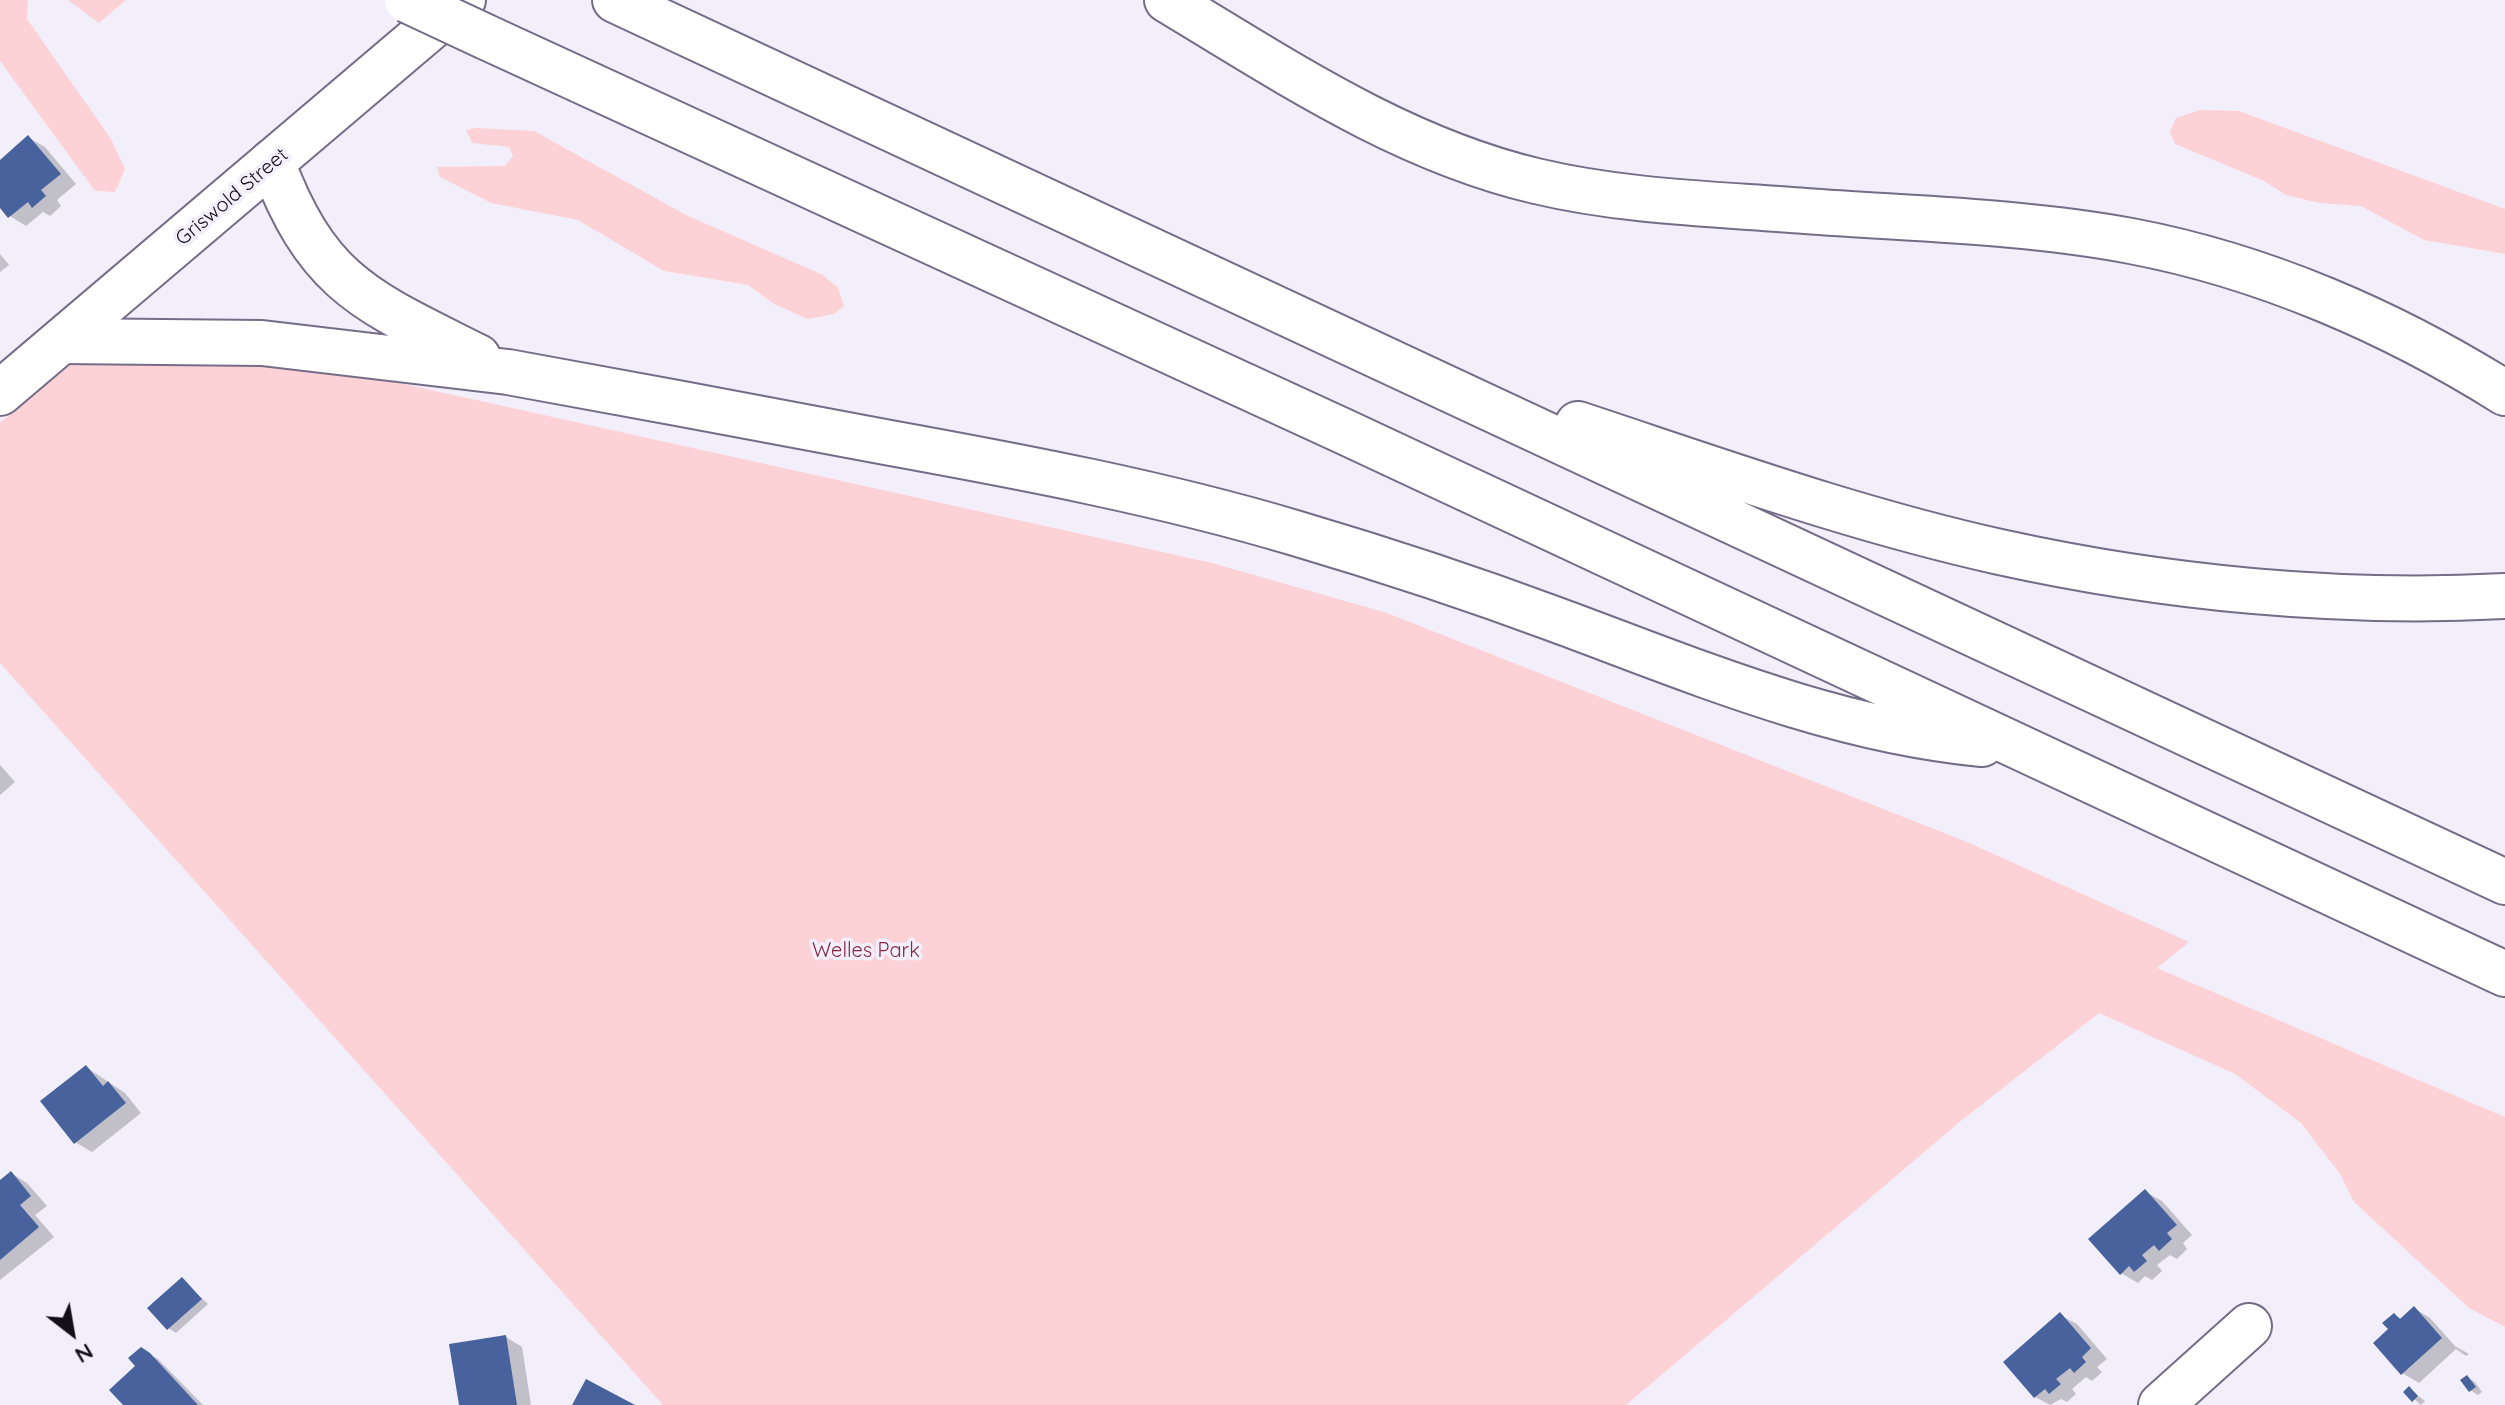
<!DOCTYPE html>
<html>
<head>
<meta charset="utf-8">
<style>
	body { margin:0 }
	#map { position:relative; width:2505px; height:1405px; overflow:hidden; background:#f2effb; font-family:Quicksand,sans-serif }
	canvas { display:block }
	.north { position:absolute; left:32px; top:1293px; width:80px; height:80px; -webkit-text-stroke:6px #f2effb; paint-order:stroke; rotate:149deg; font-size:22px; font-weight:700; line-height:32px; text-align:center; color:#120f19 }
	.north::after { content:''; display:block; margin:auto; width:28px; height:36px; background:#120f19; clip-path:polygon(50% 0,100% 100%,50% 72%,0 100%) }
</style>
</head>
<body>
<div id="map">
<canvas width="2505" height="1405"></canvas>
<div class="north">N</div>
</div>
<script>
const ctx = document.querySelector('canvas').getContext('2d');
ctx.lineJoin = 'round';
function fill(path, color) {
  ctx.fillStyle = color;
  ctx.fill(path, 'evenodd');
}
function trace(path, color, width, dash) {
  ctx.strokeStyle = color;
  ctx.lineWidth = width;
  ctx.lineCap = dash ? 'butt' : 'round';
  ctx.setLineDash(dash || []);
  ctx.stroke(path);
}
function drawText(font, color, halo, rows, align = 'center') {
  ctx.font = font + ' Quicksand,sans-serif';
  ctx.lineWidth = 7;
  ctx.setLineDash([]);
  ctx.textBaseline = 'middle';
  ctx.strokeStyle = halo;
  ctx.fillStyle = color;
  for (const [text, x, y, turn = 0] of rows) {
    ctx.save();
    ctx.translate(x, y);
    ctx.rotate((+turn || 0) * Math.PI / 180);
    ctx.textAlign = isNaN(turn) ? turn : align;
    if (halo) ctx.strokeText(text, 0, 0);
    ctx.fillText(text, 0, 0);
    ctx.restore();
  }
}
const green = new Path2D(`
	M0,0h28l-1,19 84,120 14,30 -10,23 -20,-1 -95,-130z
	M68,0h58l-27,23z
	M2200,110l39,1 266,98v45l-81,-14 -63,-34 -42,-3 -33,-8 -22,-14 -89,-37 -5,-12 6,-14z
	M476,128l58,3 152,84 137,60 15,13 6,18 -10,8 -26,5 -34,-15 -26,-19 -84,-14 -86,-51 -87,-17 -51,-26 -3,-10 68,-1 8,-10 -4,-9 -37,-4 -6,-13z
	M256,357l139,25 817,181 175,50 580,229 222,100 -32,26 348,149v210l-36,-19 -115,-106 -14,-28 -39,-51 -66,-49 -136,-61 -137,107 -336,285h-963l-663,-742v-240l73,-62z`);
const shadow = new Path2D(`
	M29,138l16,9 31,37 -19,16 4,6 -11,10 -7,-4 -17,14 -16,-10 -10,-11v-43z
	M0,254l9,11 -9,7z
	M0,765l15,17 -15,13z
	M86,1067l39,26 16,20 -49,39 -17,-10z
	M11,1173l16,10 20,23 -12,9 19,22 -54,43v-98z
	M2146,1192l16,9 30,34 -9,8 4,6 -10,10 -7,-4 -13,10 5,6 -10,9 -7,-4 -7,7 -17,-10z
	M182,1280l26,24 -32,29 -8,-5z
	M2414,1308l16,10 25,28 14,8 -3,2 -10,-7 -37,34 -17,-10 -11,-44 3,-14 8,4z
	M2060,1315l17,9 30,35 -10,8 5,5 -10,9 -6,-4 -14,12 4,5 -9,8 -6,-3 -11,6 -15,-8 -29,-34z
	M506,1337l16,10 9,58h-70z
	M141,1350l17,9 45,46h-77z
	M2467,1377l8,5 7,10 -4,3 -8,-5z
	M2409,1389l16,12 -4,4 -15,-13z`);
const building = new Path2D(`
	M28,135l33,39 -20,16 5,6 -14,12 -4,-6 -20,16 -8,-10v-48z
	M86,1065l17,21 5,-5 18,22 -52,41 -34,-43z
	M11,1171l20,25 -11,9 19,22 -39,33v-80z
	M2145,1189l32,36 -10,8 5,6 -13,12 -5,-6 -12,10 5,6 -13,11 -5,-6 -9,9 -32,-36z
	M182,1277l20,22 -35,31 -20,-22z
	M2414,1306l28,32 -41,37 -28,-32 15,-14 -6,-6 12,-10 6,6z
	M2060,1312l31,36 -9,9 4,5 -12,11 -4,-5 -14,11 5,5 -12,10 -4,-5 -11,9 -31,-36z
	M506,1335l11,70h-58l-10,-61z
	M141,1347l9,6 48,52h-75l-14,-15 26,-24 -7,-8z
	M2467,1375l9,12 -7,5 -9,-12z
	M586,1379l49,26h-63z
	M2409,1386l9,10 -6,6 -9,-10z`);
const street = new Path2D(`
	M2161,1405l88,-79`);
const secondary = new Path2D(`
	M0,393l463,-393`);
const highway = new Path2D(`
	M615,0l1890,882
	M1167,0c118,71 234,149 369,181 88,21 179,23 269,30 108,8 219,10 326,30 132,25 261,81 374,152
	M486,37l857,394 1162,543
	M272,162c46,123 95,139 206,195
	M62,341l200,2 246,29c126,23 251,46 377,70 138,25 276,51 410,91 88,26 176,55 262,87 138,51 276,110 425,124
	M1578,424c139,46 278,96 422,128 163,36 338,53 505,44`);
const highwayBridge = new Path2D(`
	M407,0l79,37`);
const streetNames = [
	["Griswold Street",232,197,-40]
];
const parkNames = [
	["Welles Park",866,951]
];
fill(green, '#fcd2d7');
fill(shadow, '#0003');
fill(building, '#48629e');
trace(street, '#756c87', 48);
trace(secondary, '#756c87', 48);
trace(highway, '#756c87', 48);
trace(street, '#fff', 44);
trace(secondary, '#fff', 44);
trace(highway, '#fff', 44);
trace(highwayBridge, '#756c87', 48, []);
trace(highwayBridge, '#fff', 44);
drawText('20px', '#120f19', '#f2effb', streetNames);
drawText('20px', '#862740', '#f2effb', parkNames);
</script>
</body>
</html>
